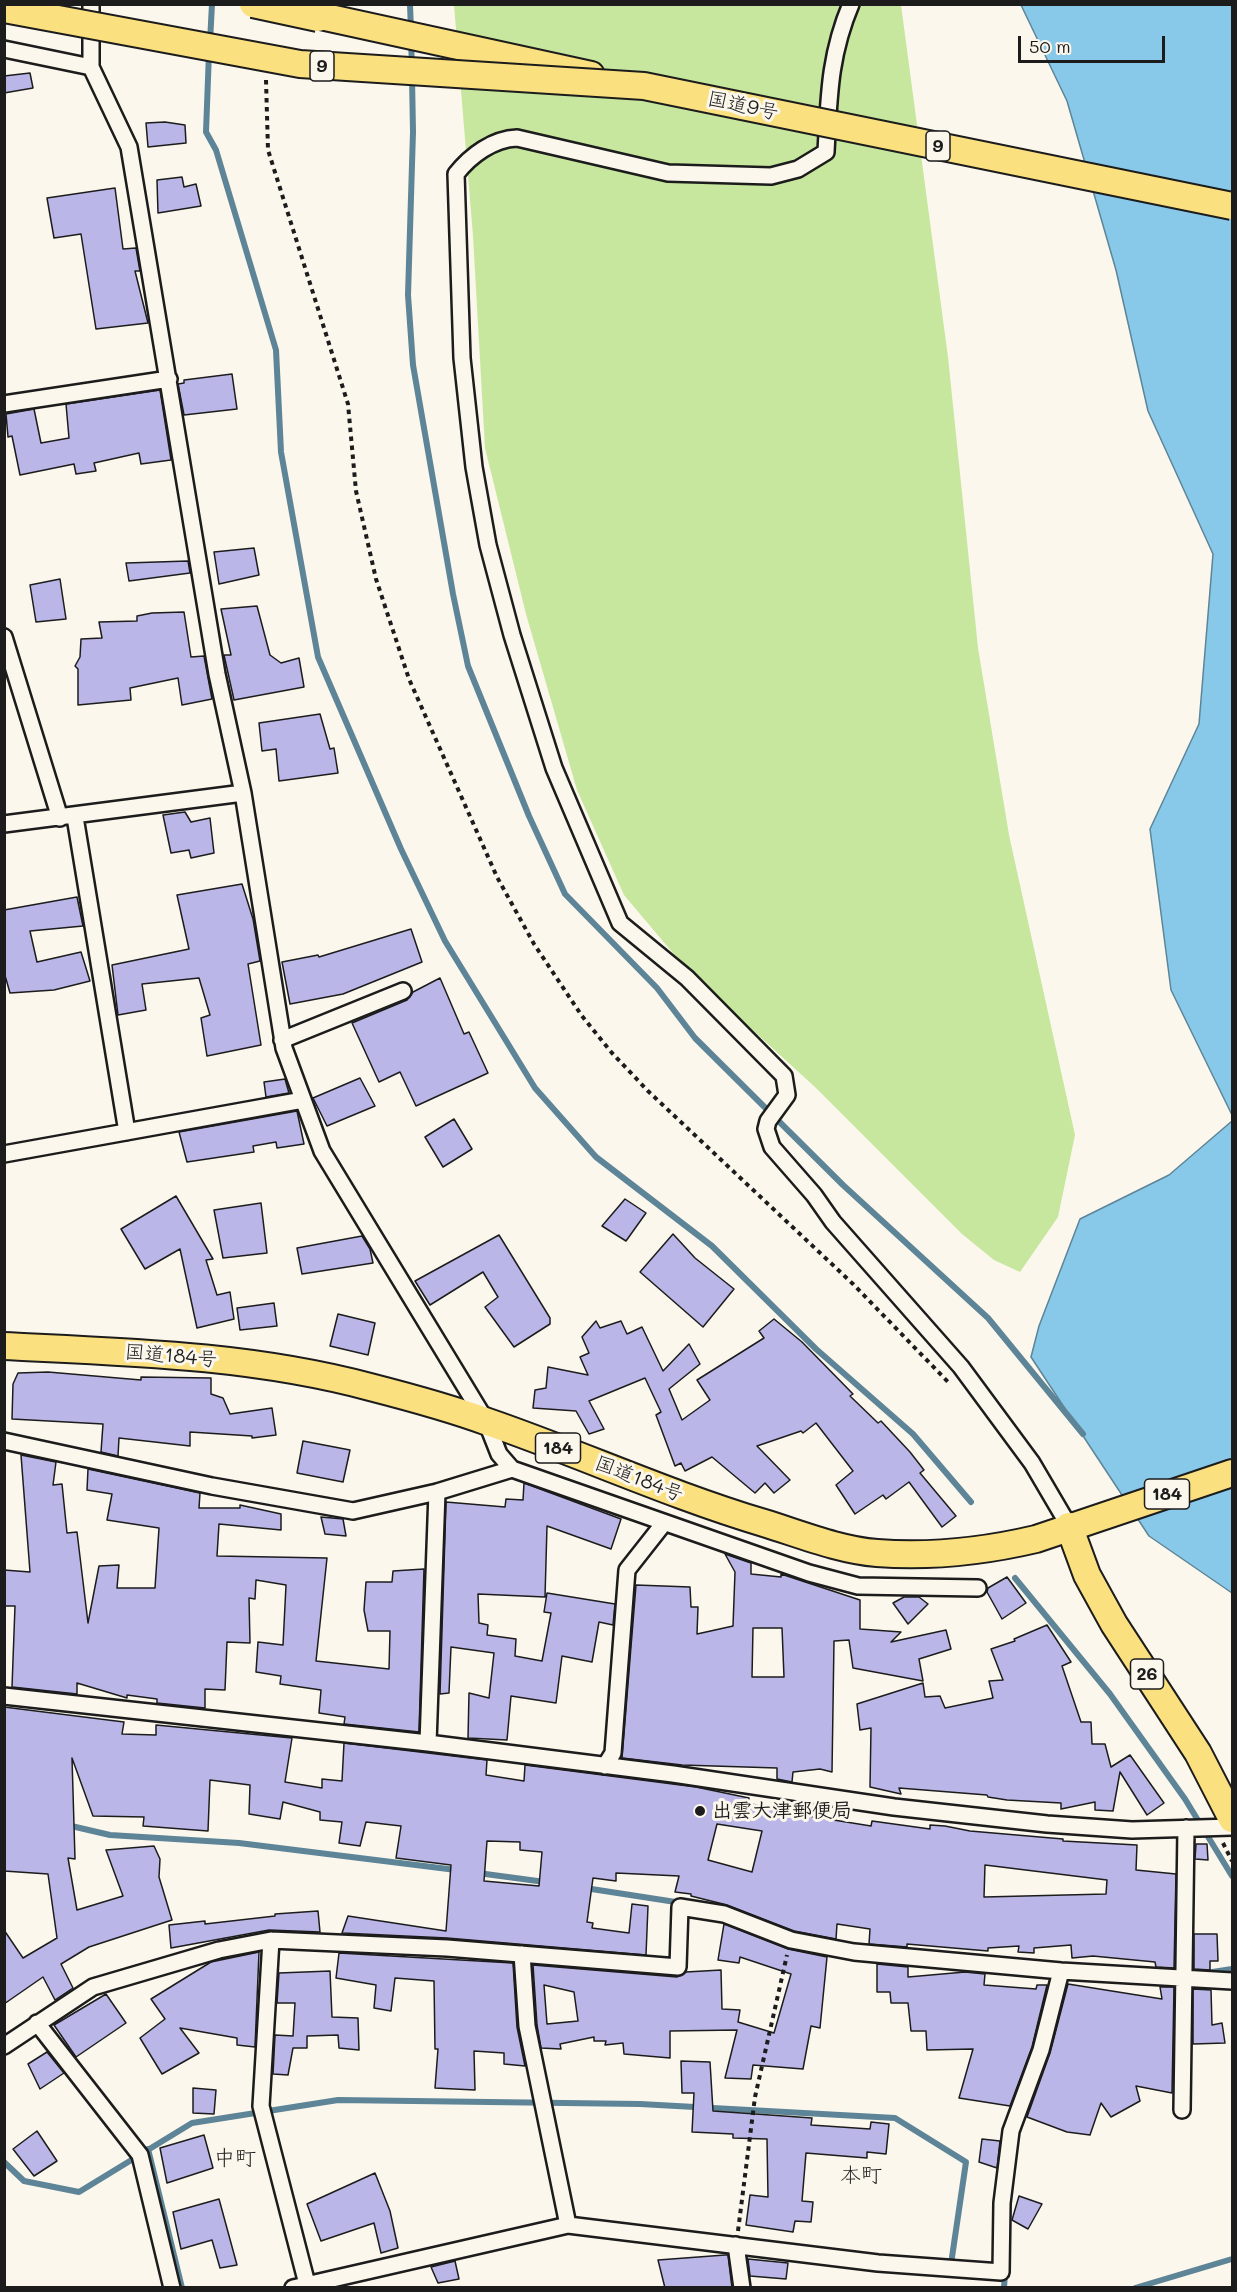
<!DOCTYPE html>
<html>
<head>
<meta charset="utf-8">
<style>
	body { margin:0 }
	#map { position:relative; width:1237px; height:2292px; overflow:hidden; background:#fbf7ec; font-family:Mali,sans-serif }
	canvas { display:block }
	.frame { position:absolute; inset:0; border:6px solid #1c1c1c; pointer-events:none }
	.scale { position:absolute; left:1018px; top:36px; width:147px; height:27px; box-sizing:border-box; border:3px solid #1c1c1c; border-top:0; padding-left:8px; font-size:18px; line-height:21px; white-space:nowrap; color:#1c1c1c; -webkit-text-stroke:4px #fbf7ec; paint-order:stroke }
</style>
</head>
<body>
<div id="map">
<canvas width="1237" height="2292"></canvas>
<div class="frame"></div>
<div class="scale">50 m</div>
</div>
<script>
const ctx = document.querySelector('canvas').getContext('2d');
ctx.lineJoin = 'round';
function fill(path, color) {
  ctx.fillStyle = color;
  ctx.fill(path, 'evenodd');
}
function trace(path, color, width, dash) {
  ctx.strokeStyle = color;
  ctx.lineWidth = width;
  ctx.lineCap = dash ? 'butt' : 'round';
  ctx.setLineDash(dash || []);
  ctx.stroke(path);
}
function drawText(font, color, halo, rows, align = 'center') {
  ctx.font = font + ' Mali,"Klee One",sans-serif';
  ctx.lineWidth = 6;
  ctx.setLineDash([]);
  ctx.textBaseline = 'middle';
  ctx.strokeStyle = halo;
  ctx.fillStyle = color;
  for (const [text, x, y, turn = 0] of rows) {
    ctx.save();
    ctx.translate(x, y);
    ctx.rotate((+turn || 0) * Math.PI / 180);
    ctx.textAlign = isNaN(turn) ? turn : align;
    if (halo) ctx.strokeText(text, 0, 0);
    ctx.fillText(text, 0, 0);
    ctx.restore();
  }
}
const green = new Path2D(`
	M454,5h447l47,352 30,291 31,187 66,300 -17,82 -38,55 -26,-12 -32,-26 -147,-147 -126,-115 -65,-77 -47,-105 -51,-176 -41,-166 -12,-212z`);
const water = new Path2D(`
	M1021,5h211v1110l-61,-125 -21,-161 49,-105 14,-170 -65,-143 -32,-141 -49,-169z
	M1232,1121v472l-83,-57 -118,-179 8,-31 41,-107 89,-44z`);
const stream = new Path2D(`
	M410,4l1,27
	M411,41l1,25
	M210,42l2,-38
	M209,52l-3,80 10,18 60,200 5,102 37,205 83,192 44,92 90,147 61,69 116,89 104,103 97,85 58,68
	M412,77l1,55 -5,163 5,70 40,229 15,72 61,150 36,78 92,94 38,50 148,147 145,133 95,116
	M1015,1578l95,116 75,105 47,77
	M67,1825l43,10 129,8 217,27
	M478,1873l67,9
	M585,1888l97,15
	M1206,1973l26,-4
	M148,2149l34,139
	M4,2162l20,19 55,11 113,-69 146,-23 302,4 255,14 71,44 -15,102 5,1
	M1004,2288l1,-15
	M1135,2288l97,-29`);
const building = new Path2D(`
	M30,73l3,15 -29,5v-17z
	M165,122l20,3 1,18 -38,4 -2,-24z
	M182,177l2,10 12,-3 5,22 -43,7 -1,-33z
	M115,188l8,61 13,-1 4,23h-5l13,52 -52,6 -15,-95 -27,4 -7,-40z
	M232,374l5,35 -53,6 -6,-31 6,-1v-3z
	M160,390l11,70 -30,4 -2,-11 -45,10 2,8 -20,3 -2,-10 -54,11 -8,-39 -4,1 -2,-23 28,-5 7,34 28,-5 -3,-34z
	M254,548l5,27 -40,9 -5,-32z
	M188,561l2,12 -61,8 -3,-18z
	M60,579l6,40 -30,3 -6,-37z
	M257,606l13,49 11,8 18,-5 5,29 -70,13 -10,-45h7l-10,-46z
	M184,612l7,45 13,-1 8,43 -30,6 -4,-27 -48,10 1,12 -53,5v-36l-3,-3 5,-9 1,-18 21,-1 -3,-16 38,-1v-5l15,-3z
	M320,714l10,35 4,-1 4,25 -59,8 -3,-32 -14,2 -3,-28z
	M185,812l6,10 19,-4 4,35 -23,5 -2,-8 -18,3 -8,-38z
	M242,884l11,35 7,42 -12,3 13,81 -54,11 -6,-38 9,-3 -11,-37 -57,6 4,26 -28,5 -6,-50 77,-16 -12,-54z
	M77,897l6,29 -53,5 7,31 44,-10 9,29 -36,9 -44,3 -6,-21v-62z
	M411,929l11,33 -79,32 -53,10 -8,-42 36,-7 1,2z
	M440,978l24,56 5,-2 19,41 -72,33 -16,-34 -21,10 -27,-59 55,-23 6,-8z
	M360,1078l15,28 -48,20 -14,-28z
	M285,1079l4,14 -23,4 -2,-15z
	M297,1111l7,33 -27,4 -1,-6 -23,4 1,6 -67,10 -8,-30z
	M454,1119l18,30 -29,18 -18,-30z
	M176,1196l37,63 -7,1 11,35 13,-3 4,27 -37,9 -17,-79 -35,20 -24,-40z
	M625,1199l21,14 -20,28 -24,-15z
	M261,1203l6,50 -44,5 -9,-48z
	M673,1234l22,24 39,31 -31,38 -63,-55z
	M499,1235l51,83v6l-36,23 -29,-40 13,-10 -15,-25 -53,33 -15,-24z
	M362,1236l8,13 3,14 -71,11 -5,-26z
	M274,1303l3,23 -37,4 -3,-22z
	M338,1314l37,9 -7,32 -38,-9z
	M774,1319l28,23 51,52 -3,2 28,27 3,-2 29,31 14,18 -4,3 36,43 -14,11 -33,-45 -23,17 -3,-4 -28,19 -19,-29 17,-14 -37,-48 -13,10 -2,-2 -44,15 33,34 -16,13 -9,-10 -10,10 -43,-36 -27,14 -4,-8 -6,3 -19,-51 5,-3 -16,-34 -56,23 15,28 -15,5 -13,-23 -43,-3 2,-18 11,-2 2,-21 40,8 -8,-18 9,-4 -7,-16 14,-16 4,7 21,-7 6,13 15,-7 21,44 26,-27 11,20 -31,25 13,31 28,-20 -13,-20 67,-42 -5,-7z
	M48,1372l93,8v-3l70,1v16l12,4 7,16 42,-6 4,27 -24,3v-2l-62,-4v14l-71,-8 -1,18 -17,-4 2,-28 -91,-5 1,-35 5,-11z
	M303,1441l47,9 -7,32 -46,-9z
	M21,1455l35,7 -3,23 9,-1 5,49 10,-1 11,91 11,-57 20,-1 -2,23h38l4,-60 -52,-8 5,-26 -25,-4 1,-21 112,24 -1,15h41v-3l41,9v16l-62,-6 -2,32 110,2 -11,103 73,8 1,-38h-22l-4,-21 2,-28h26l1,-11 31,-2 -5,163 -75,-8 1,-7 -26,-4 2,-23 -41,-6 1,-8 -25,-4 2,-30 25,3 3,-60 -30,-5 -1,19 -6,-1 1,45 -23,-1 -2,48 -20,-1v19l-48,-5v-4l-30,-4v3l-50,-15v11l-65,-7 3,-81h-11v-36l26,2z
	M524,1483l97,36 -10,30 -64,-23 -2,71 -67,-3 1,29 9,2 -1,10 29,4 -1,17 27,5 9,-48 -7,-1 3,-19 68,11 -2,21 -14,-3 -7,40 -30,-6 -6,47 -45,-7 -4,44 -39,-2 1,-45 20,5 5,-45 -43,-6 -2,46 -9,1 6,-192 59,5 1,-8 17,1z
	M321,1517l22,2 3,17 -21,-2z
	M725,1554l26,9v11l30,3v-3l79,26v29l41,3 -10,10 55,-12 5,19 -32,10 4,22 -70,-13 -4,-28 -15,1 -2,131 -12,-3 -27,3 -1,10 -15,-3v-11l-95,-3 -60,-7 14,-173 54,2 1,20h7l-1,27 36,-8 2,-54zM753,1628h29l2,49h-32z
	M1007,1577l19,26 -24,16 -15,-27 1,-4z
	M904,1597h15l9,7 -20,20 -15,-21z
	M1047,1625l24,37 -9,4 19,56h10l1,22h13l6,23 19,-12 34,48 -17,12 -27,-43 -7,39 -18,-1v-8l-34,7v-6l-54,-3 -19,-3 -1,-2 -88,-7 2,6 -31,-7 1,-59 -11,2 -3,-26 66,-21 2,14 15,-1 5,12 48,-10 -4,-17 14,-1 -12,-31 24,-8 -1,-2z
	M4,1707l120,15 -2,12 34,1v-10l136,13 -7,44 37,6v-9l20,2 2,-38 143,17 -1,15 38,6 1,-16 171,22 53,11 -1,5 36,9 87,14 1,-5 58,8v-4l15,1 25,5 93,8v2l74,4 -1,25 40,4 -2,94 -18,-1 -1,-5 -62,-6 -21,2 -1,-13 -37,3v5l-16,-1 1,-6 -31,2v3l-81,-7v3l-38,-3 1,-15 -33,-5 -1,15 -42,-8 -67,-26 -36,-9v-2l-16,-2 4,-16 -63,-3v8l-23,-3 -6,44 6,1 -1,5 37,5 3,-29 16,2 -2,49 -199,-17 -105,-5 6,-17 98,15 5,-66 -55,-7 5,-32 -35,-4 -6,24 -21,-3 3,-21 -22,-2v-8l-37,-10 -3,17 -31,-5 1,-29 -40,-5 -2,51 -65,-5 1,-9 -51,-1 -21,-58 3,101 -7,-1 9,52 46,-14 -17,-46 48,-4 6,13 -1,18 13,43 -83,27 -28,17 12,24 -18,12 -12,-23 -39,27v-74l19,28 34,-20 -9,-64 -44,-3zM717,1824l45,7 -10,41 -44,-12zM487,1841l33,1v8l22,2 -3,34 -55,-5zM985,1865l122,15 -1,14 -122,3z
	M1196,1844h11l1,16 -13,-1z
	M318,1911l2,21 -51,-2 -98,18 -2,-23 36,-4v3l70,-8v-2z
	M724,1924l64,25 39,8 -7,71 -9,-2 -8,43 -50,-4 -2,14 -26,-1 12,-48 -67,1v27l-46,-4 -1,-11 -18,2 1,-4h-12v-4l-34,7 1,5 -20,-1 -4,-23 -4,-60 144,12 9,-5 35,-2 1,39 18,1 -2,12 36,11 17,-59 -51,-17 -1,6 -21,-3zM544,1985l30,7 4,29 -31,3z
	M1194,1934h23l1,27h-8v9l-16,-1z
	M259,1952l-4,95 -18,-2v-7l-57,-10 19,25 -37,21 -22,-36 25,-19 -14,-20 60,-37z
	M339,1953l174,10 4,64 8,39 -21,-2v-11l-30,-2 1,39 -40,-2 3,-39h-3l-1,-68 -39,-3 -4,33 -17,-3 2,-23 -40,-7z
	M877,1964l31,3v10l57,-5 20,2 -1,11 52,4 1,-4h10l-15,62 -22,59 -51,-8 14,-49 -46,1 -1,-19h-15l-3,-28h-17l-1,-11h-13z
	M330,1971l2,46 26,1 1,32 -20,-2 -1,-13 -31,1v12h-14l-5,27 -15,-1 2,-39 18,1 2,-33h-18l2,-30z
	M1068,1984l94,15 -2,-12h14l-2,106 -36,-7 4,15 -29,16 -10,-14 -11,32 -23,-3 -40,-15 23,-64z
	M1193,1989l18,1 1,35 10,-2 3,20 -32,1z
	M106,1994l20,29 -50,34 -22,-32z
	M47,2052l17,21 -24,16 -12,-25z
	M681,2061l29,1 3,49 99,7 -1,7 59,4 1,-7 18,2 -3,30 -19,-2v6l-61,-5 -4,48 11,1 -2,20 -16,-1 -2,11 -47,-7 4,-30 18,2 -1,-58 -34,-1v-4l-41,-2 2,-39h-12z
	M193,2088l23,2 -2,24 -21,-1z
	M37,2131l20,30 -23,15 -21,-27z
	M204,2135l9,33 -46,15 -7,-35z
	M982,2139l18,2 -3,27 -18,-6z
	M375,2173l15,38 8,37 -17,5 -7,-30 -53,18 -14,-37z
	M1019,2196l23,8 -14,25 -16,-9z
	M219,2199l18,66 -17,3 -8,-28 -31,9 -8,-37z
	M725,2255h3l4,33h-67l-7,-28z
	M748,2259l40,4 -2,16 -36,-3z
	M455,2261l4,18 -21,4 -7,-16z`);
const path = new Path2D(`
	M266,80l2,70 80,254 8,87 20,88 33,100 88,198 37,67 48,72 30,37 36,38 205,193 97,100
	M1223,1843l9,18
	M738,2231l17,-134 32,-142`);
const minor = new Path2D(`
	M851,4c-22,52 -22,94 -25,148l-28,17 -27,7 -103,-3 -151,-35c-24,1 -46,17 -61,36l6,184 12,109 14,78 24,90 42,133 66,155 67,55 97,98 3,19 -19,26 -2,8 6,18 42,48 19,27 128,145 71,96 37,63
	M4,49l87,18
	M4,404l165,-25
	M4,637l56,181
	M75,817l52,315
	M4,824l239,-31
	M282,1040l121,-49
	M4,1154l299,-54
	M4,1441l208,45 141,25 84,-19 75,-23 -13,-15 -13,-33 -164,-270 -38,-103 -41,-255 -26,-119 -88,-527 -38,-80v-63
	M512,1469l297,104 49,13 120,2
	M4,1696l424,47 245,31 221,33 153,17 85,6 100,-3
	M428,1743l9,-251
	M605,1766l8,-13 14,-183 37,-47
	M271,1940l-10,166 46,178
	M522,1954l5,72 41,199
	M37,2023l103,132 32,133
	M4,2046l89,-59 126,-37 52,-10 176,8 231,19 2,-60 44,7 67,26 63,12 207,19 171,10
	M1182,2110l4,-282
	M736,2245l6,43
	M293,2288l275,-63 310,38 123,9 1,-69 9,-72 30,-81 20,-79`);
const primary = new Path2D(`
	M1069,1526l18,49 27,49 84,129 34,66`);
const trunk = new Path2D(`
	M298,11l293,64
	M4,1346c123,6 247,9 366,41 39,10 80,21 118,35 93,32 182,73 276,101 36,11 75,27 113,30 53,4 108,-2 159,-14l196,-66`);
const trunkBridge = new Path2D(`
	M253,4l65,14
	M4,9l296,55 344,22 588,120`);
const markers = [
	[700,1811,6,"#1c1c1c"]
];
const shields = [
	[322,66,24],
	[938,146,24],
	[558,1448,45],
	[1167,1494,45],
	[1147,1674,33]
];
const shieldNames = [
	["9",322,66],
	["9",938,146],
	["184",558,1448],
	["184",1167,1494],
	["26",1147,1674]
];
const streetNames = [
	["国道9号",743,106,12],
	["国道184号",171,1356,5],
	["国道184号",639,1479,21]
];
const poiNames = [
	["出雲大津郵便局",712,1811]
];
const neighbourhoodNames = [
	["中町",235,2159],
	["本町",861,2176]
];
fill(green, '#c7e69e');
fill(water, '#88c9e9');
trace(water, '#5d8497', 1.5);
trace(stream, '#5d8497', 6);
fill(building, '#bab6e8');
trace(building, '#1c1c1c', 1.5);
trace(minor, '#1c1c1c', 20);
trace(primary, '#1c1c1c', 30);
trace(trunk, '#1c1c1c', 30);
trace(path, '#1c1c1c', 4, [4.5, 4.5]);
trace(minor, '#fbf7ec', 15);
trace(primary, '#fbe080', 26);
trace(trunk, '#fbe080', 26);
trace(trunkBridge, '#1c1c1c', 30, []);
trace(trunkBridge, '#fbe080', 26);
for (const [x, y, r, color] of markers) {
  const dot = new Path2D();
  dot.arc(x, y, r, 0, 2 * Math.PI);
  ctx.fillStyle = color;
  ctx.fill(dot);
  trace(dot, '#fbf7ec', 2);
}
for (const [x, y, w] of shields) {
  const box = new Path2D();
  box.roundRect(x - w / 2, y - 15, w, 30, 4.5);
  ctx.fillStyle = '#fbf7ec';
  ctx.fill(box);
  trace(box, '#1c1c1c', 1.5);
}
drawText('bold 18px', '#1c1c1c', null, shieldNames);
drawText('20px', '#1c1c1c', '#fbf7ec', streetNames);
drawText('bold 20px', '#1c1c1c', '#fbf7ec', poiNames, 'left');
drawText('21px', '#1c1c1c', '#fbf7ec', neighbourhoodNames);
</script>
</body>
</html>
